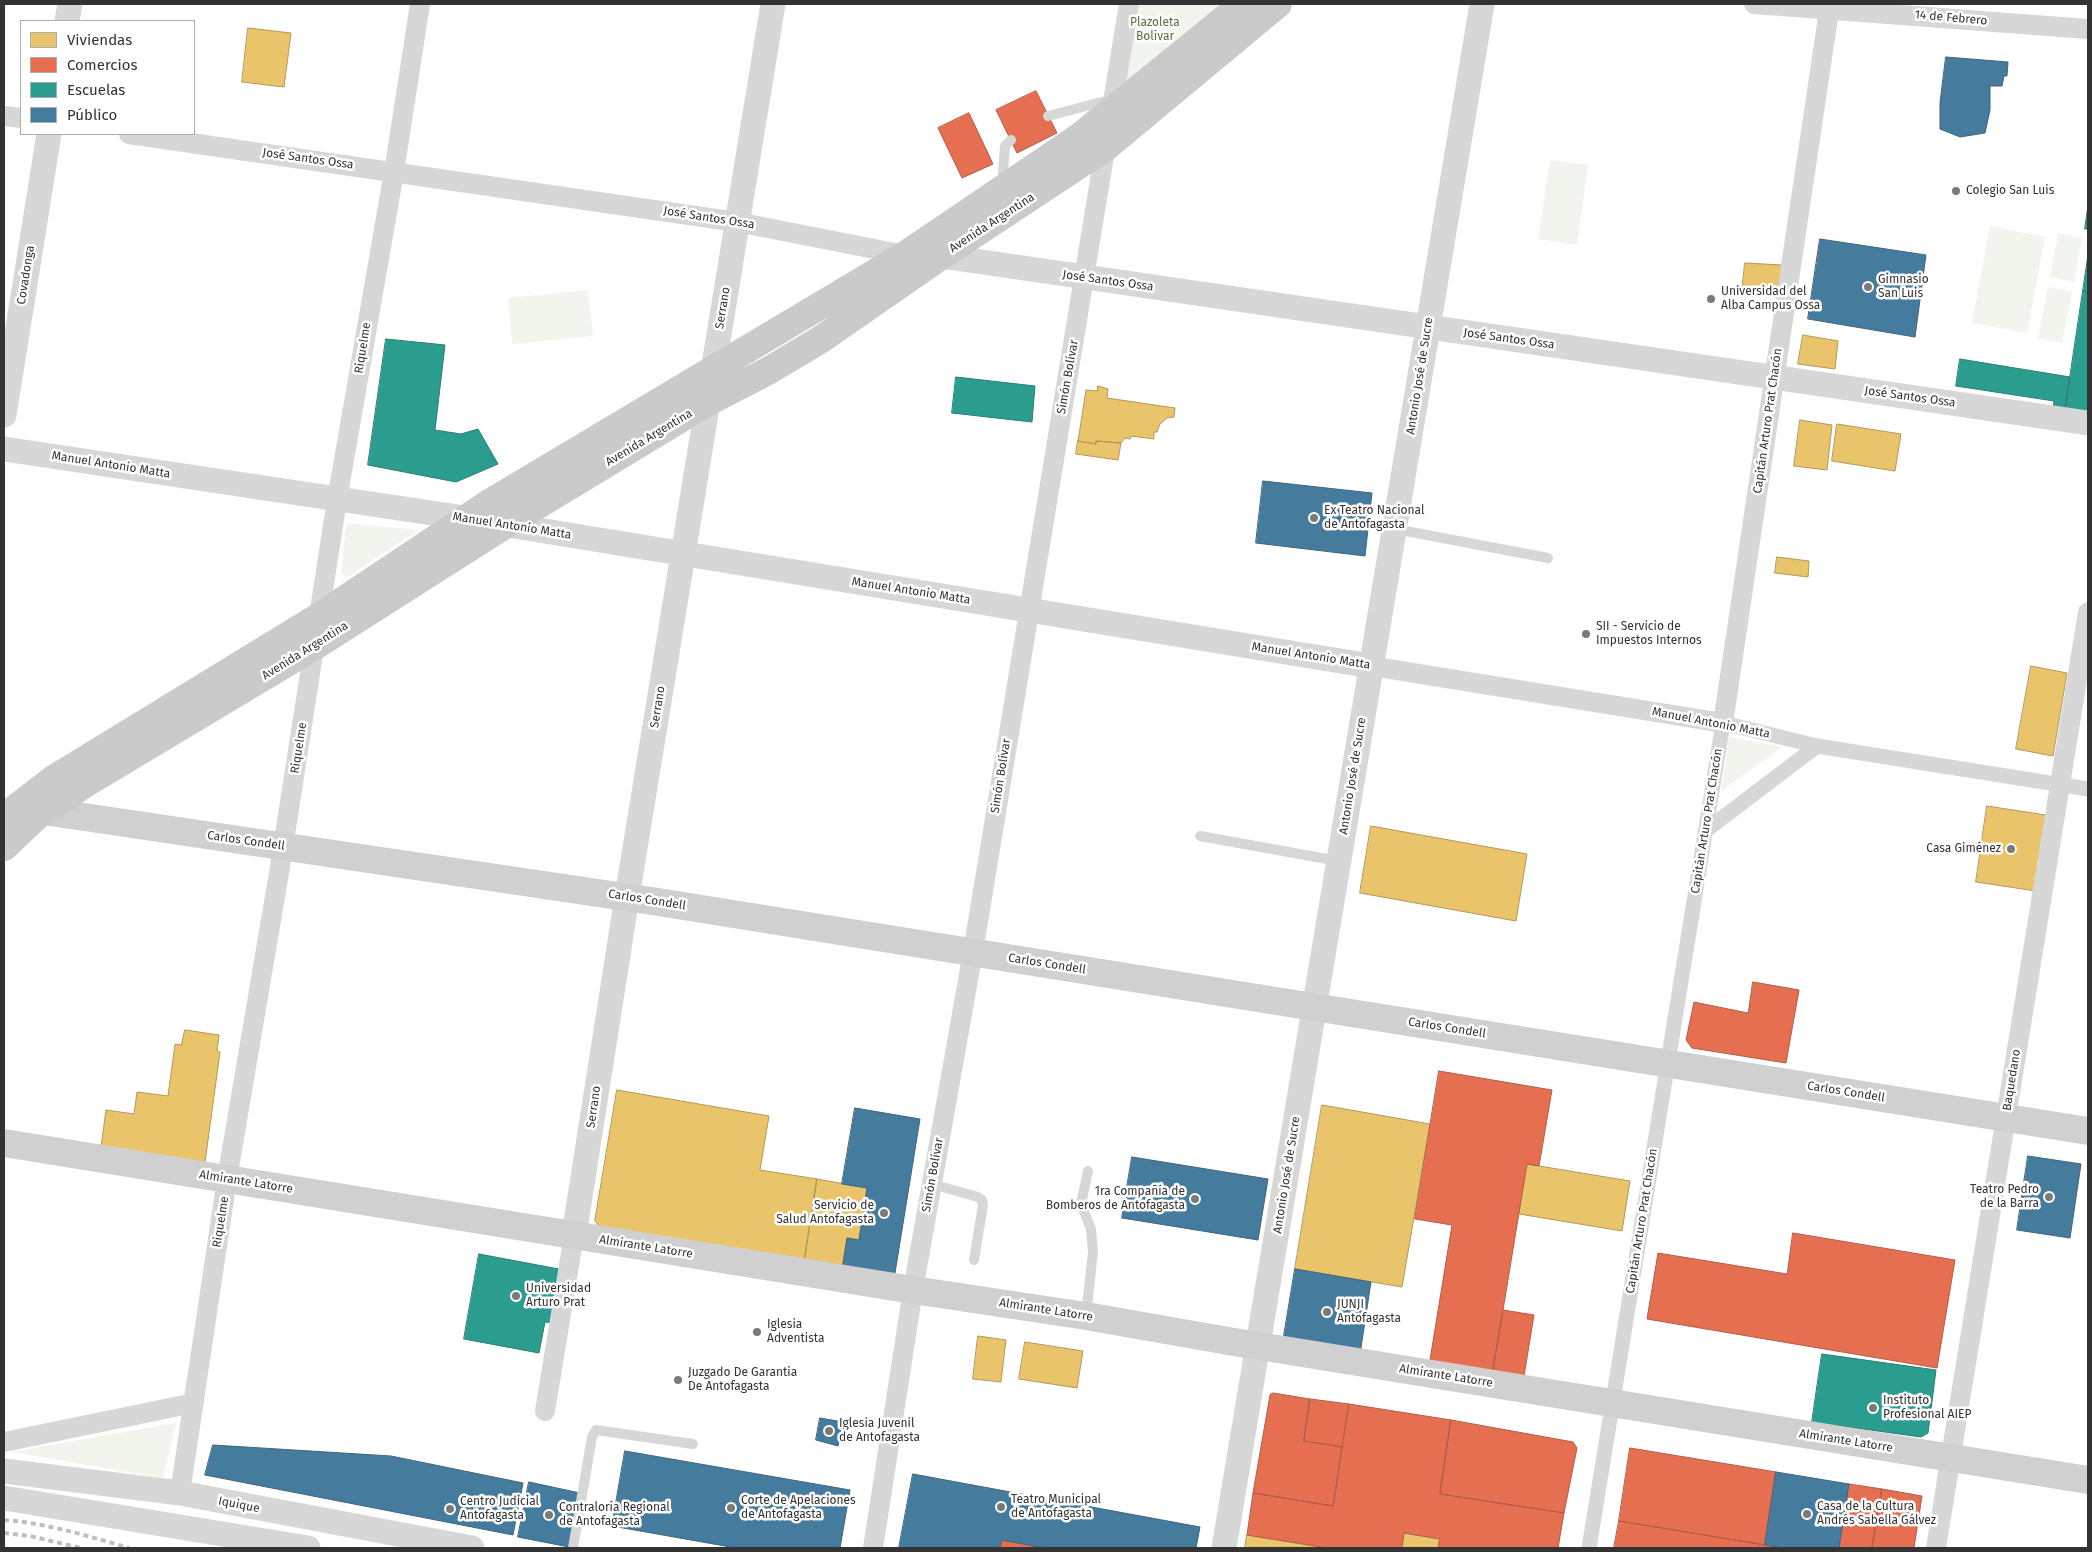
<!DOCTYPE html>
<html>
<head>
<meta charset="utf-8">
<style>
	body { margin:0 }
	#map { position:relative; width:2092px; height:1552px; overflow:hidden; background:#fff; font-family:"Fira Sans",sans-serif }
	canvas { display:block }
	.frame { position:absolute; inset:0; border:5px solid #333; pointer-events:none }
	.legend { position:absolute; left:20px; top:20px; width:175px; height:115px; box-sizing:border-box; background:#fff; border:1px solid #adadad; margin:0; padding:6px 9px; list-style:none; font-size:15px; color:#333 }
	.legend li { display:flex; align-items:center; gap:10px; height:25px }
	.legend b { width:25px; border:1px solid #adadad }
</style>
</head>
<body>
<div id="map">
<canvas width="2092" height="1552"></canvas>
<div class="frame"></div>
<ul class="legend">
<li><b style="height:14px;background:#e9c46a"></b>Viviendas</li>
<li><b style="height:14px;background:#e76f51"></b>Comercios</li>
<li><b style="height:14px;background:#2a9d8f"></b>Escuelas</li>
<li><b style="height:14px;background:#457b9d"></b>Público</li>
</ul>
</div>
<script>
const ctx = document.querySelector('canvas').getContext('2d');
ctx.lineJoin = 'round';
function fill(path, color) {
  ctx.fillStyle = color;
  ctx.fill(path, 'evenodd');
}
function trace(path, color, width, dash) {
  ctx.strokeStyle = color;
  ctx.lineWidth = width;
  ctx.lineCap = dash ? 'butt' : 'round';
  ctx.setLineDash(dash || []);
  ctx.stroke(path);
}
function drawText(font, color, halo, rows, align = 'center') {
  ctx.font = font + ' "Fira Sans",sans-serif';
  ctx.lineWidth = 5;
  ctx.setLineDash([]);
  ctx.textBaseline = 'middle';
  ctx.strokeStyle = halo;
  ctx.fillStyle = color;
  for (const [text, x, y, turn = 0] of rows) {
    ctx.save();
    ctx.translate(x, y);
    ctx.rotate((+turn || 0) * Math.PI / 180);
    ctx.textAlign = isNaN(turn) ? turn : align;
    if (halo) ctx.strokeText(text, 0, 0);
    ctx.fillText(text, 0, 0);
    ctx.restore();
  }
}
const green = new Path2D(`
	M1129,4h114l-127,88z
	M1550,160l38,5 -11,80 -39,-6z
	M1990,226l55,11 -18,96 -55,-10z
	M2058,233l24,5 -8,44 -24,-5z
	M2048,287l24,5 -10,51 -24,-5z
	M588,290l5,46 -81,8 -4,-46z
	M346,523l73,7 -73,48 -5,-6z
	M1729,737l53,10 -61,44z
	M176,1423l-13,55 -152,-26z`);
const homes = new Path2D(`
	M248,28l43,5 -7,54 -42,-5z
	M1745,263l37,2 -6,32 -34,-5z
	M1803,335l35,6 -3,28 -37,-5z
	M1098,386l10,3 -1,9 68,10 -1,9 -7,1 -7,6 -3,8h-3v7l-23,-3 -1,3 -5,-1 -4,5 -25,-2v3l-18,-3 8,-51 11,1z
	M1800,420l32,5 -5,45 -33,-4z
	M1837,424l64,10 -6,37 -63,-10z
	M1078,441l18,3v-3l25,2 -3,17 -42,-6z
	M1777,557l32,4 -1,16 -33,-4z
	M2031,666l36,7 -14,83 -37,-7z
	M1987,806l59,9 -10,76 -60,-9z
	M1371,826l156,28 -11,67 -156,-28z
	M185,1030l34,5 -2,16 3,1 -15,110 -104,-15 5,-37 28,4 3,-22 31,4 7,-52 6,1z
	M617,1090l152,26 -9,54 57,9 -13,84 -203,-34 -6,-8z
	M1322,1105l108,19 -28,163 -107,-18z
	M1527,1164l103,17 -8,50 -103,-17z
	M817,1179l50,9 -8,52 -12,-2 -5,32 -38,-7z
	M978,1336l28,4 -5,42 -28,-3z
	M1025,1342l58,9 -6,37 -58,-9z
	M1404,1533l36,6 -2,9h2h-38z
	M1247,1535l80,13h-82z`);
const shops = new Path2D(`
	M1036,91l21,42 -40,20 -21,-43z
	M969,113l24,51 -31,14 -24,-50z
	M1753,982l46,8 -13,73 -94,-15 -6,-8 8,-38 54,11z
	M1439,1071l113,19 -13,76 -12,-2 -35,213 -63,-11 23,-141 -37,-6z
	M1793,1233l162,27 -18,108 -290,-49 11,-66 129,21z
	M1503,1310l31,5 -11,67 -31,-5z
	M1273,1393l37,6 -6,42 38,6 -9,59 -80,-13 17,-98z
	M1310,1399l39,5 -7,43 -38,-6z
	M1349,1404l102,16 -11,74 124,19 -6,35h-120l2,-9 -36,-6 -2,15h-74l-81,-13 6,-42 80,13z
	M1451,1420l122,22 4,6 -13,65 -124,-19z
	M1630,1448l146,24 -11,73 -146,-24z
	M1849,1484l33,5 -10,59h-33z
	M1882,1489l40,7 -8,52h-42z
	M1619,1521l146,24 20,3h-171z
	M1002,1540l43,8h-45z`);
const schools = new Path2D(`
	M2088,206v23h-3z
	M2088,255v37l-5,-1z
	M2083,291l5,1v123l-23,-4z
	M386,339l59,6 -10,85 26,4 17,-5 20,35 -42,18 -88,-17z
	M1960,359l110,18 -5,34 -12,-2 1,-8 -98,-15z
	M956,377l79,9 -3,36 -80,-9z
	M479,1254l85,16 -9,53 -10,-1 -6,31 -75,-14z
	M1822,1354l114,16 -8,63 -7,4 -109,-15z
	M1087,1539l30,5v4h-31z`);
const public = new Path2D(`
	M1946,57l62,5 -1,14h-3l-2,10h-12v24l-5,23 -25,4 -20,-8v-26z
	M1820,239l106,16 -11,82 -107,-18z
	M1263,481l109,12 -7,63 -109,-13z
	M855,1108l65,11 -26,160 -52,-9 5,-32 12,2 8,-52 -25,-4z
	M2028,1156l53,8 -11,74 -53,-8z
	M1132,1157l136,22 -10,61 -136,-22z
	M1295,1269l76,13 -11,72 -77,-12z
	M820,1418l23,4 -5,24 -22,-6z
	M213,1445l178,11 132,27 -10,52 -308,-60z
	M625,1451l225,39 -10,58h-104l-124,-22z
	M1776,1472l73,12 -10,64h-54l-20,-3z
	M913,1474l287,53 -4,21h-151l-43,-8 -2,8h-101z
	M529,1482l51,11 -11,54 -51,-10z`);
const service = new Path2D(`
	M1048,116l65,-17
	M1002,186l3,-40 6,-6
	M1395,529l153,29
	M1200,836l138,25
	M932,1184l46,13 4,3 1,5 -9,55
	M1086,1315l7,-63 -2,-23 -10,-25 7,-33
	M573,1548l19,-111 4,-7 97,14`);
const pedestrian = new Path2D(`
	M1705,831l112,-85
	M1589,1548l134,-825 94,23 271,43`);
const minor = new Path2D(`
	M1754,4l334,25
	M4,116l17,2
	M129,134l608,88 168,33
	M1371,666l352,57 107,-719
	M545,1411l29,-176
	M4,1442l190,-39
	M180,1493l47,-314 52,-306 58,-373 57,-328 26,-168
	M873,1548l40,-258 60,-338 156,-948
	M1936,1548l152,-936`);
const tertiary = new Path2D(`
	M67,21l3,-17
	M928,256h13l1147,167
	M4,415l45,-281
	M4,449l461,69 906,148
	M574,1235l53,-338 146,-893
	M4,1471l176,22 292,55
	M4,1498l304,50
	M1224,1548l258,-1544`);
const secondary = new Path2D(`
	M30,809l622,92 1436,230
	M4,1143l909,147 173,26 148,26 854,138`);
const primary = new Path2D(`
	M4,817l48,-37 268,-164 171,-114 414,-247 174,-118 164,-133
	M4,847l38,-36 16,-8 25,-18 232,-139 190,-121 203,-123 60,-31 52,-31 121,-84 165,-109 172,-143`);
const rail = new Path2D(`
	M4,1520c42,3 84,16 125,28
	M4,1533l26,3 51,12`);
const markers = [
	[1956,191,5,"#7a7a7a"],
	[1868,287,5,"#7a7a7a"],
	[1711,299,5,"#7a7a7a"],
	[1314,518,5,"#7a7a7a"],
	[1586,634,5,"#7a7a7a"],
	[2011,849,5,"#7a7a7a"],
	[2049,1197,5,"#7a7a7a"],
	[1195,1199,5,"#7a7a7a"],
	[884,1213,5,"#7a7a7a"],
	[516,1296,5,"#7a7a7a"],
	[1327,1312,5,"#7a7a7a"],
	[757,1332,5,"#7a7a7a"],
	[678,1380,5,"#7a7a7a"],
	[1873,1408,5,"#7a7a7a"],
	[829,1431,5,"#7a7a7a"],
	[1001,1507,5,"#7a7a7a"],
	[731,1508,5,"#7a7a7a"],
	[450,1509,5,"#7a7a7a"],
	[1807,1514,5,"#7a7a7a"],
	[549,1515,5,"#7a7a7a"]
];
const streetNames = [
	["14 de Febrero",1951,18,5],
	["José Santos Ossa",308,159,8],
	["José Santos Ossa",709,218,9],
	["Avenida Argentina",992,223,-33],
	["Covadonga",26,275,-81],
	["José Santos Ossa",1108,281,8],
	["Serrano",723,308,-81],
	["José Santos Ossa",1509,339,8],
	["Riquelme",363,348,-81],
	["Antonio José de Sucre",1420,376,-81],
	["Simón Bolívar",1068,377,-80],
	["José Santos Ossa",1910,397,8],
	["Capitán Arturo Prat Chacón",1768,421,-82],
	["Avenida Argentina",649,438,-31],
	["Manuel Antonio Matta",111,465,9],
	["Manuel Antonio Matta",512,526,9],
	["Manuel Antonio Matta",911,591,9],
	["Avenida Argentina",305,651,-32],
	["Manuel Antonio Matta",1311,656,9],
	["Serrano",658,707,-81],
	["Manuel Antonio Matta",1711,723,11],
	["Riquelme",299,748,-81],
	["Simón Bolívar",1001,776,-81],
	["Antonio José de Sucre",1353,776,-81],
	["Capitán Arturo Prat Chacón",1707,821,-81],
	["Carlos Condell",246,841,8],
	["Carlos Condell",647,900,9],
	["Carlos Condell",1047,964,9],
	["Carlos Condell",1447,1028,9],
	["Baquedano",2012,1080,-81],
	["Carlos Condell",1846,1092,9],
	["Serrano",594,1107,-82],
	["Simón Bolívar",933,1175,-80],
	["Antonio José de Sucre",1287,1175,-81],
	["Almirante Latorre",246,1182,9],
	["Capitán Arturo Prat Chacón",1642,1221,-81],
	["Riquelme",221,1222,-81],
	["Almirante Latorre",646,1247,9],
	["Almirante Latorre",1046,1310,9],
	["Almirante Latorre",1446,1376,9],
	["Almirante Latorre",1846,1441,9],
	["Iquique",239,1505,11]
];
const parkNames = [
	["Plazoleta",1155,23],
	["Bolívar",1155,37]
];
const poiNames = [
	["Colegio San Luis",1966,191],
	["Gimnasio",1878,280],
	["San Luis",1878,294],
	["Universidad del",1721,292],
	["Alba Campus Ossa",1721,306],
	["Ex Teatro Nacional",1324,511],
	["de Antofagasta",1324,525],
	["SII - Servicio de",1596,627],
	["Impuestos Internos",1596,641],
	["Casa Giménez",2001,849,"right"],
	["Teatro Pedro",2039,1190,"right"],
	["de la Barra",2039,1204,"right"],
	["1ra Compañía de",1185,1192,"right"],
	["Bomberos de Antofagasta",1185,1206,"right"],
	["Servicio de",874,1206,"right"],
	["Salud Antofagasta",874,1220,"right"],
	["Universidad",526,1289],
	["Arturo Prat",526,1303],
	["JUNJI",1337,1305],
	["Antofagasta",1337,1319],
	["Iglesia",767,1325],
	["Adventista",767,1339],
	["Juzgado De Garantia",688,1373],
	["De Antofagasta",688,1387],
	["Instituto",1883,1401],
	["Profesional AIEP",1883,1415],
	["Iglesia Juvenil",839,1424],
	["de Antofagasta",839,1438],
	["Teatro Municipal",1011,1500],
	["de Antofagasta",1011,1514],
	["Corte de Apelaciones",741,1501],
	["de Antofagasta",741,1515],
	["Centro Judicial",460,1502],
	["Antofagasta",460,1516],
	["Casa de la Cultura",1817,1507],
	["Andrés Sabella Gálvez",1817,1521],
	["Contraloría Regional",559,1508],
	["de Antofagasta",559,1522]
];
fill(green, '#f1f5ed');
fill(homes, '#e9c46a');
trace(homes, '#b2985a', 1);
fill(shops, '#e76f51');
trace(shops, '#b15d48', 1);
fill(schools, '#2a9d8f');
trace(schools, '#2d7d73', 1);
fill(public, '#457b9d');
trace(public, '#40657d', 1);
trace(service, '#d7d7d7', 10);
trace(pedestrian, '#d7d7d7', 15);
trace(minor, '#d7d7d7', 20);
trace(tertiary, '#d7d7d7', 25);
trace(secondary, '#d0d0d0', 28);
trace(primary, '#cacaca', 28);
trace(rail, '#bebebe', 4, [5, 4]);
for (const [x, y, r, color] of markers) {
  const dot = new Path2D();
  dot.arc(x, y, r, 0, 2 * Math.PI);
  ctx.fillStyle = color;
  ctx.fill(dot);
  trace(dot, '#fff', 2);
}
drawText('12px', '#333', '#fff', streetNames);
drawText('12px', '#56703f', '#fff', parkNames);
drawText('12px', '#333', '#fff', poiNames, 'left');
</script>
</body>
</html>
